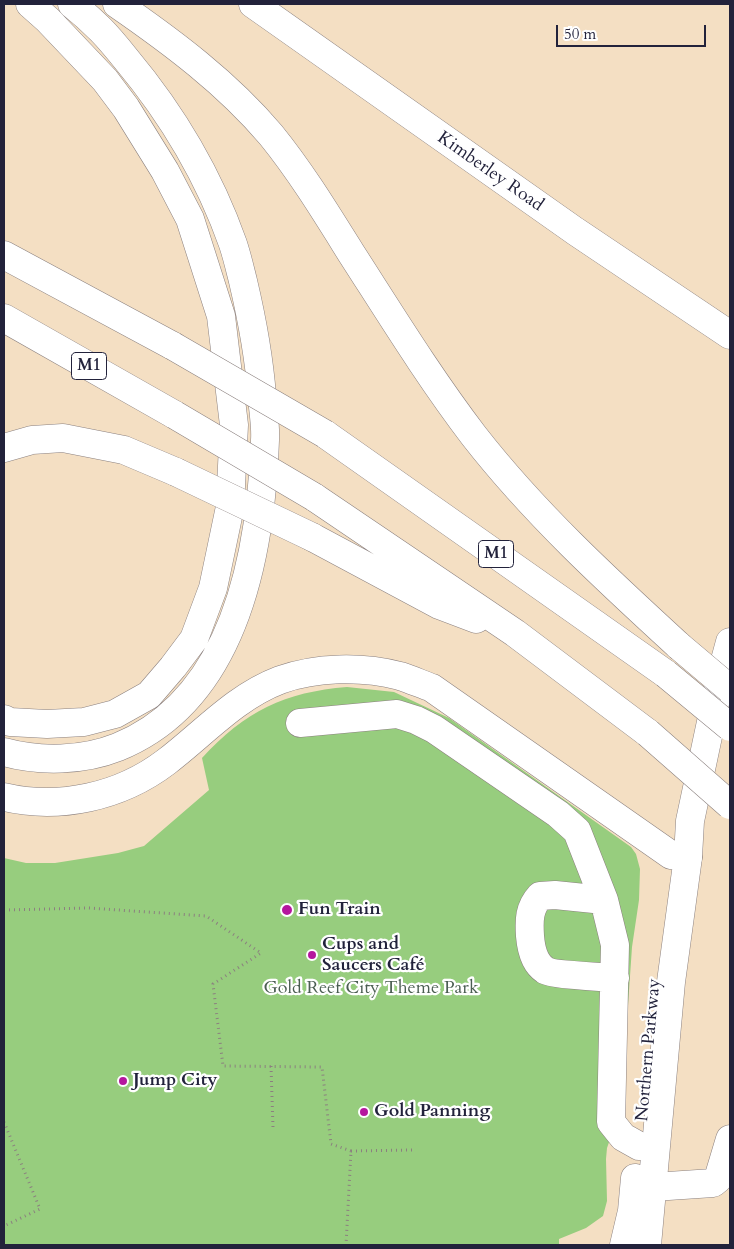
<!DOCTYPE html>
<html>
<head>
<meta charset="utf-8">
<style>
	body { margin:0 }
	#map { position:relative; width:734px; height:1249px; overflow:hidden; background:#f4dfc3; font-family:Cardo,serif }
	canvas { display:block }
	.frame { position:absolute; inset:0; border:5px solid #22223b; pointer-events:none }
	.scale { position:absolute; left:556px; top:25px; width:150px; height:22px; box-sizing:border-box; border:2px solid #22223b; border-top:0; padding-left:6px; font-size:15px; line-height:18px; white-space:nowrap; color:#22223b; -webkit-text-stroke:4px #fff; paint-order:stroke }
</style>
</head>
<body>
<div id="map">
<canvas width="734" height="1249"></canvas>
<div class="frame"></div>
<div class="scale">50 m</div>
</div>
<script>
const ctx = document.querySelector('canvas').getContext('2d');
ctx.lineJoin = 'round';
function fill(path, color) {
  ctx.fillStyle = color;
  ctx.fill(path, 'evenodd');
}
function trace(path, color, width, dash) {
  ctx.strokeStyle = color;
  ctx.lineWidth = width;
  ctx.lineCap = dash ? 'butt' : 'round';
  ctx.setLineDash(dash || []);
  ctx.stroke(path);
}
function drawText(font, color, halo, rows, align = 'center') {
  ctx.font = font + ' Cardo,serif';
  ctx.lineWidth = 4.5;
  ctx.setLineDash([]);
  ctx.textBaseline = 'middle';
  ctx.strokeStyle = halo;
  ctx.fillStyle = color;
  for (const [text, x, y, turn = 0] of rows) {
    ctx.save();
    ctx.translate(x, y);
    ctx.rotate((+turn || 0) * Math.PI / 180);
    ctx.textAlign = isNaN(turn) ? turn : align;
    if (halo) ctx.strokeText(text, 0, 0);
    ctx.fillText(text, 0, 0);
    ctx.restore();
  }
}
const green = new Path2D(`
	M347,687l47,5 55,26 182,129 5,7 4,15 -1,31 -7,47 -11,160 -14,41 -1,11 1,42 -4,15 -17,12 -27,11v6h-555v-387l22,5h29l63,-10 26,-7 65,-56 -7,-32c43,-47 83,-66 145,-71z`);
const path = new Path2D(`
	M4,910l85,-2 117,8 55,37 -48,31 10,82 99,1 9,77 20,7 -5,94
	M271,1066l2,62
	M4,1122l36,87 -36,17
	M351,1151l62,-1`);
const minor = new Path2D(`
	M253,4l322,227 155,104
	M300,723l97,-9 19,6 18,9 124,85 19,17 27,69 11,45 -4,177 12,15 16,9
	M604,900l-49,-5 -15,1c-11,12 -11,24 -10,40 1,12 4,27 15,34 7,5 59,7 70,8
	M635,1185l18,2 60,-4 5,-4 12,-40`);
const major = new Path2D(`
	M624,1245l8,-34 3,-33
	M647,1245l24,-263 17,-125 2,-36 31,-146 9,-33`);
const highway = new Path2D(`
	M117,4c55,38 110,79 154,131 30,37 55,78 80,118 40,62 78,124 123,183 60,77 133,144 205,210
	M4,255l169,91
	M4,318l171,97
	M325,434l341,240
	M4,448l28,-8 31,-2 61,12 52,22
	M314,497l201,136 133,100
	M312,537l127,68 37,14
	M4,719l6,3 37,2 37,-2 31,-8 34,-19 24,-28 21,-28 19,-51 17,-81 4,-82 -13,-109 -31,-97 -25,-48 -39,-63 -21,-28 -57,-60 -18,-16
	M4,752c36,10 79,9 114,-5 118,-48 143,-195 147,-307 1,-14 -2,-29 -3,-44 -3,-39 -10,-77 -19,-115 -3,-12 -6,-25 -10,-37 -24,-68 -61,-130 -107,-185 -8,-10 -16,-20 -25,-29 -9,-9 -19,-18 -29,-26
	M4,797c55,13 116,0 162,-35 37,-28 69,-65 114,-82 36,-13 82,-14 120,-4 10,3 21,8 32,12l239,167 17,2`);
const highwayBridge = new Path2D(`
	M173,346l152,88
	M175,415l139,82
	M176,472l136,65
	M679,646l51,43
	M666,674l64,53
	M648,733l82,72`);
const markers = [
	[287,910,6,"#b5179e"],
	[312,955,5,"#b5179e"],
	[123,1081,5,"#b5179e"],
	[364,1112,5,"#b5179e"]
];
const shields = [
	[89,366,35],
	[496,554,35]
];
const shieldNames = [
	["M1",89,366],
	["M1",496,554]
];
const streetNames = [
	["Kimberley Road",490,172,35],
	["Northern Parkway",649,1050,-85]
];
const poiNames = [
	["Fun Train",298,910],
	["Cups and",322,945],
	["Saucers Café",322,966],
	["Jump City",133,1081],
	["Gold Panning",374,1112]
];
const parkNames = [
	["Gold Reef City Theme Park",371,989]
];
fill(green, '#97cd7e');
trace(minor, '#8b807f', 29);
trace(major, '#8b807f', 29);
trace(highway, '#8b807f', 29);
trace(path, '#8b807f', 3, [1, 4]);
trace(minor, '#fff', 28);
trace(major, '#fff', 28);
trace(highway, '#fff', 28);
trace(highwayBridge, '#8b807f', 29, []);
trace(highwayBridge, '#fff', 28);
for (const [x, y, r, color] of markers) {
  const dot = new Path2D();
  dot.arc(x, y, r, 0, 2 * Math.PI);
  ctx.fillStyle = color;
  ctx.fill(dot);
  trace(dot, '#fff', 2);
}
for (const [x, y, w] of shields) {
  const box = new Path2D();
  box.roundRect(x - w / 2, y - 13.5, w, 27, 4);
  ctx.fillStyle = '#fff';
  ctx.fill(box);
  trace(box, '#22223b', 1);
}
drawText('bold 16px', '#22223b', null, shieldNames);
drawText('18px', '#22223b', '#fff', streetNames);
drawText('bold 18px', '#22223b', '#fff', poiNames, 'left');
drawText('18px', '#4b5e52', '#fff', parkNames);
</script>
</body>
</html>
